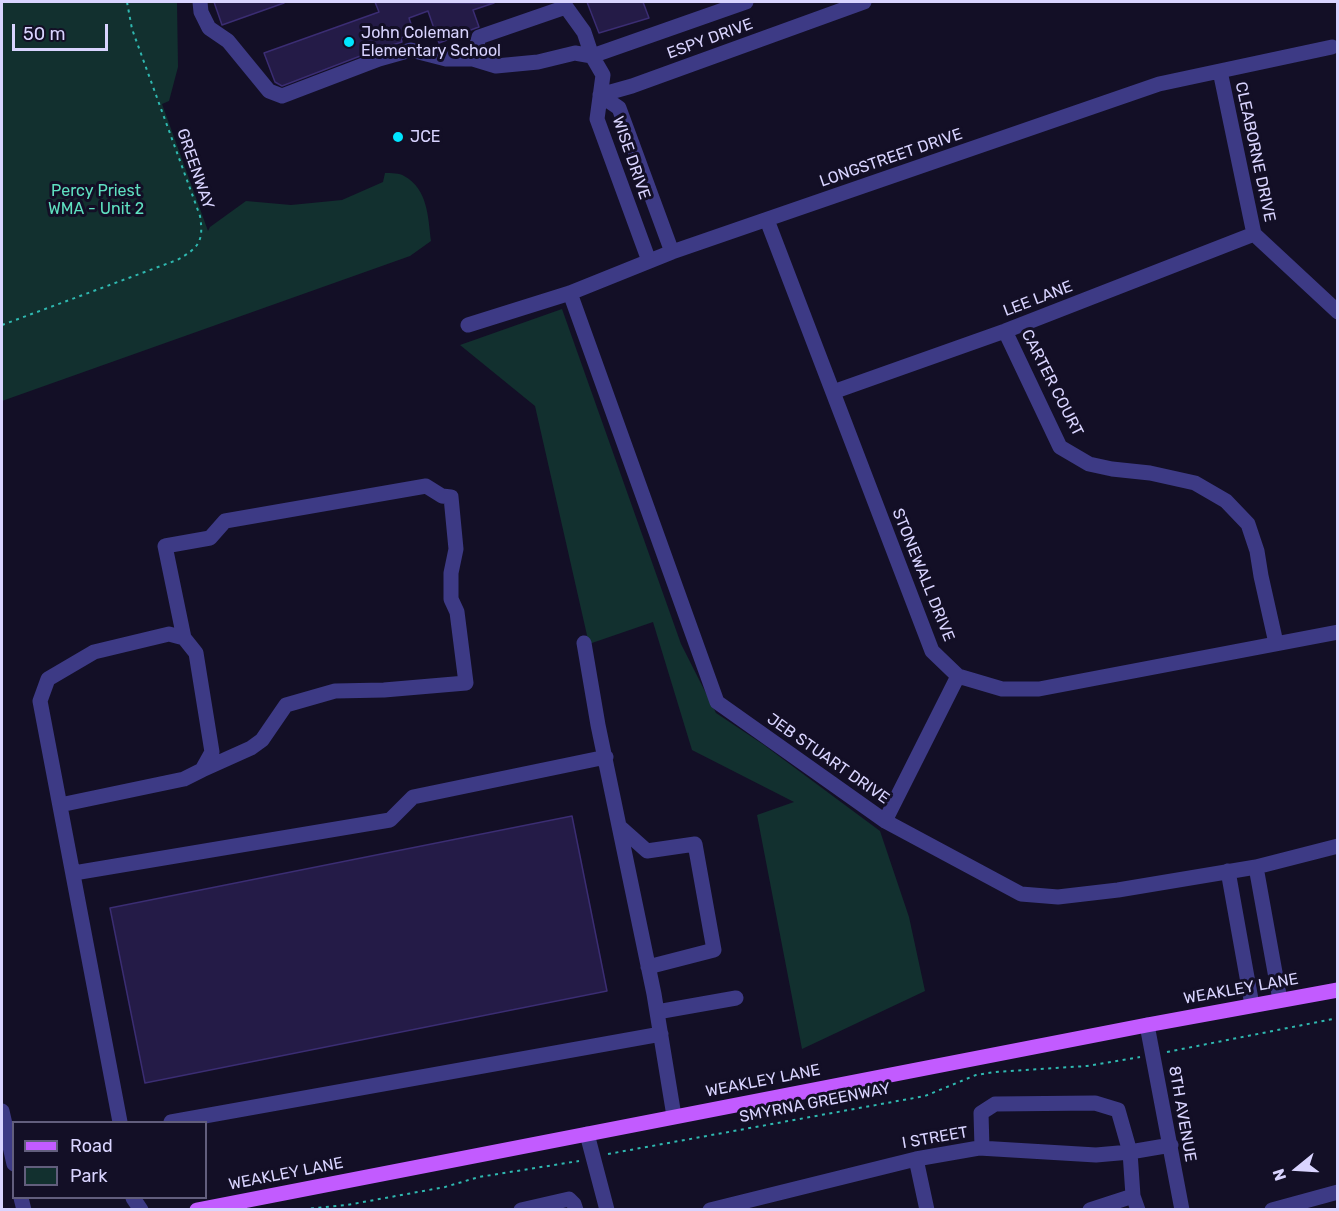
<!DOCTYPE html>
<html>
<head>
<meta charset="utf-8">
<style>
	body { margin:0 }
	#map { position:relative; width:1339px; height:1211px; overflow:hidden; background:#130f26; font-family:Rubik,sans-serif }
	canvas { display:block }
	.frame { position:absolute; inset:0; border:3px solid #d9d4ff; pointer-events:none }
	.legend { position:absolute; left:12px; top:1121px; width:195px; height:78px; box-sizing:border-box; background:#130f26; border:2px solid #625e7d; margin:0; padding:8px 10px; list-style:none; font-size:18px; color:#d9d4ff }
	.legend li { display:flex; align-items:center; gap:12px; height:30px }
	.legend b { width:30px; border:2px solid #625e7d }
	.north { position:absolute; left:1267px; top:1139px; width:60px; height:60px; -webkit-text-stroke:4px #130f26; paint-order:stroke; rotate:252deg; font-size:16px; font-weight:700; line-height:24px; text-align:center; color:#d9d4ff }
	.north::after { content:''; display:block; margin:auto; width:21px; height:27px; background:#d9d4ff; clip-path:polygon(50% 0,100% 100%,50% 72%,0 100%) }
	.scale { position:absolute; left:12px; top:24px; width:96px; height:27px; box-sizing:border-box; border:3px solid #d9d4ff; border-top:0; padding-left:8px; font-size:18px; line-height:21px; white-space:nowrap; color:#d9d4ff; -webkit-text-stroke:4px #130f26; paint-order:stroke }
</style>
</head>
<body>
<div id="map">
<canvas width="1339" height="1211"></canvas>
<div class="frame"></div>
<ul class="legend">
<li><b style="height:8px;background:#c25bff"></b>Road</li>
<li><b style="height:16px;background:#12302f"></b>Park</li>
</ul>
<div class="north">N</div>
<div class="scale">50 m</div>
</div>
<script>
const ctx = document.querySelector('canvas').getContext('2d');
ctx.lineJoin = 'round';
function fill(path, color) {
  ctx.fillStyle = color;
  ctx.fill(path, 'evenodd');
}
function trace(path, color, width, dash) {
  ctx.strokeStyle = color;
  ctx.lineWidth = width;
  ctx.lineCap = dash ? 'butt' : 'round';
  ctx.setLineDash(dash || []);
  ctx.stroke(path);
}
function drawText(font, color, halo, rows, align = 'center') {
  ctx.font = font + ' Rubik,sans-serif';
  ctx.lineWidth = 6;
  ctx.setLineDash([]);
  ctx.textBaseline = 'middle';
  ctx.strokeStyle = halo;
  ctx.fillStyle = color;
  for (const [text, x, y, turn = 0] of rows) {
    ctx.save();
    ctx.translate(x, y);
    ctx.rotate((+turn || 0) * Math.PI / 180);
    ctx.textAlign = isNaN(turn) ? turn : align;
    if (halo) ctx.strokeText(text, 0, 0);
    ctx.fillText(text, 0, 0);
    ctx.restore();
  }
}
const green = new Path2D(`
	M2,2h175l1,65 -9,34 -7,3 46,127 2,-4 36,-26 45,4 51,-5 41,-18 2,-9c6,0 15,0 19,3 24,13 24,41 27,65l-21,15 -408,145z
	M562,309l119,335 35,69 48,32 116,86 29,86 16,74 -123,58 -45,-234 37,-13 -102,-52 -39,-128 -64,22 -54,-238 -75,-61z`);
const building = new Path2D(`
	M214,2h70v1l-62,22z
	M375,2l119,1 -21,7 6,17 -11,4v1l-29,11 -11,-32 -19,7 5,15 -13,5 1,4 -26,8 -94,36 -7,-4 -11,-29 115,-41z
	M587,2h56l6,16 -50,15z
	M572,816l35,175 -462,92 -35,-175z`);
const path = new Path2D(`
	M2,325l175,-65c22,-12 27,-19 23,-44l-68,-187 -5,-27
	M1167,1052l171,-34
	M608,1154l317,-58 51,-21 18,-3 93,-6 53,-9
	M296,1210l51,-5 98,-18 34,-10 100,-16`);
const minor = new Path2D(`
	M200,2l1,10 8,16 19,13 41,50 13,5 97,-37 32,-9 35,9h27
	M1220,71l34,163 84,78
	M600,95l32,-9 232,-84
	M600,95l19,13 53,144
	M767,220l165,431 26,25 44,13h37l299,-57
	M649,261l-52,-142 6,-44 -11,-19 -8,-24 -18,-25 -87,30 -6,22 23,7 42,-4 37,-9 17,3 154,-54
	M570,293l147,409 168,119 136,73 37,3 60,-7 138,-23 82,-21
	M468,325l102,-32 102,-41 487,-168 173,-37
	M1005,331l55,116 29,17 23,5 38,4 45,10 31,18 22,23 9,27 4,25 15,67
	M833,392l172,-61 249,-97
	M184,638l-19,-92 45,-8 15,-17 201,-35 16,10 9,1 5,52 -5,24v26l6,13 9,71 -82,7 -49,1 -49,14 -24,35 -11,8 -49,22
	M584,643l14,82 56,269 20,122
	M60,805l124,-26 18,-9 10,-18 -16,-99 -12,-15 -15,-4 -75,18 -46,27 -8,22 80,421
	M885,821l73,-145
	M620,827l27,24 48,-7 19,106 -66,17
	M1256,867l24,133
	M1228,871l24,134
	M74,873l316,-53 23,-23 193,-40
	M657,1012l79,-14
	M1147,1025l35,185
	M2,1111l12,53
	M171,1122l490,-88
	M587,1134l20,76
	M982,1148l-1,-35 14,-9 100,-1 23,7 12,42 3,44 5,14
	M916,1159l11,51
	M21,1198l3,12
	M133,1198l8,12
	M521,1210l48,-11 5,5 2,6
	M710,1210l206,-51 63,-11 117,7 34,-3 41,-7
	M1090,1210l43,-14
	M1272,1210l66,-18`);
const major = new Path2D(`
	M197,1210l950,-185 191,-35`);
const markers = [
	[349,42,6,"#00e5ff"],
	[398,137,6,"#00e5ff"]
];
const poiNames = [
	["John Coleman",361,33],
	["Elementary School",361,51],
	["JCE",410,137]
];
const streetNames = [
	["ESPY DRIVE",710,39,-20],
	["CLEABORNE DRIVE",1255,152,78],
	["WISE DRIVE",631,158,71],
	["LONGSTREET DRIVE",891,158,-19],
	["GREENWAY",195,169,71],
	["LEE LANE",1038,299,-21],
	["CARTER COURT",1052,383,63],
	["STONEWALL DRIVE",923,575,68],
	["JEB STUART DRIVE",828,759,35],
	["WEAKLEY LANE",1241,989,-10],
	["WEAKLEY LANE",763,1081,-11],
	["SMYRNA GREENWAY",815,1103,-11],
	["8TH AVENUE",1182,1114,80],
	["I STREET",935,1138,-10],
	["WEAKLEY LANE",286,1174,-11]
];
const parkNames = [
	["Percy Priest",96,191],
	["WMA - Unit 2",96,209]
];
fill(green, '#12302f');
fill(building, '#241b47');
trace(building, '#3b2d73', 1.5);
trace(path, '#2fb8b0', 2, [3, 4.5]);
trace(minor, '#3d3a85', 15);
trace(major, '#c25bff', 15);
for (const [x, y, r, color] of markers) {
  const dot = new Path2D();
  dot.arc(x, y, r, 0, 2 * Math.PI);
  ctx.fillStyle = color;
  ctx.fill(dot);
  trace(dot, '#130f26', 2);
}
drawText('16px', '#d9d4ff', '#130f26', poiNames, 'left');
drawText('16px', '#d9d4ff', '#130f26', streetNames);
drawText('16px', '#5fe0c0', '#130f26', parkNames);
</script>
</body>
</html>
